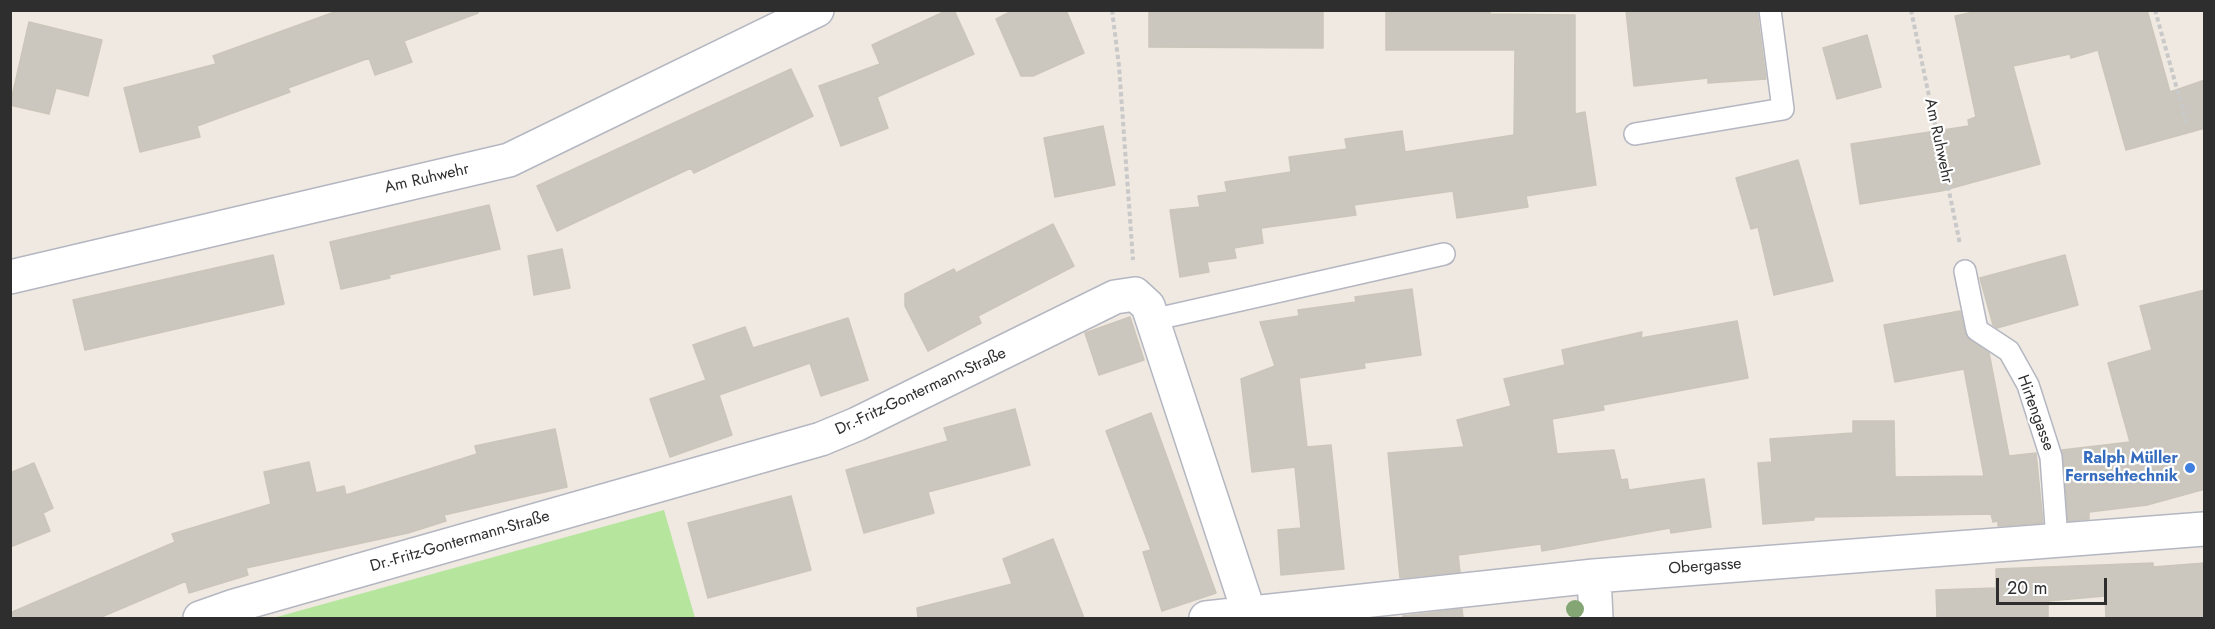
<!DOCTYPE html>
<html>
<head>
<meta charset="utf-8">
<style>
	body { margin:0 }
	#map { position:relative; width:2215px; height:629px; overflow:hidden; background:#efe9e1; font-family:Jost,sans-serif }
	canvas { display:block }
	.frame { position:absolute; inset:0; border:12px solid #2e2e2e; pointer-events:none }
	.scale { position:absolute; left:1996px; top:578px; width:111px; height:27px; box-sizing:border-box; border:3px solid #2e2e2e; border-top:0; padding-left:8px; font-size:18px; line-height:21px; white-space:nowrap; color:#2e2e2e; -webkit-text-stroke:4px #fff; paint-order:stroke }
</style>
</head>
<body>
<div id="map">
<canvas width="2215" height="629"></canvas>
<div class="frame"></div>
<div class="scale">20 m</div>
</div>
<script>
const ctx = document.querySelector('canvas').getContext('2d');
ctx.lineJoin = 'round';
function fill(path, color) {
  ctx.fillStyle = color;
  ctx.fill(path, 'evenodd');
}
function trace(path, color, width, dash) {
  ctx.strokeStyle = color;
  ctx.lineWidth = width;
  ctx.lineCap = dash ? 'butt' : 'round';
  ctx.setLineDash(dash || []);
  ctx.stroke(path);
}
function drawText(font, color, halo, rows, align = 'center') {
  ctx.font = font + ' Jost,sans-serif';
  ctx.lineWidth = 4.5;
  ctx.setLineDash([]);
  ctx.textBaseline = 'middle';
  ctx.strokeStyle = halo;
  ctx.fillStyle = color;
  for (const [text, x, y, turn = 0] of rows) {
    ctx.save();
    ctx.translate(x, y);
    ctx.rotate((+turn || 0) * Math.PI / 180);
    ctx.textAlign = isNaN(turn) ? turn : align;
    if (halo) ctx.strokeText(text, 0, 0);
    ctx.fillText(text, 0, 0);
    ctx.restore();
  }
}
const green = new Path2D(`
	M664,510l31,108h-422z`);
const building = new Path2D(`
	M340,10h138v3l-74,28 8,21 -37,13 -6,-17 -81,30 2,4 -93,34 3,11 -60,15 -16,-64 92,-24 -3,-8z
	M948,10h6l20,44 -97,43 11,31 -47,18 -22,-60 61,-22 -8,-19z
	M1014,10h52l18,43 -51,23h-12l-25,-57z
	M1149,10h174v38l-174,-1z
	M1386,10h104v4l85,1v99l10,-2 11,73 -70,11 2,11 -71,11 -4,-27 -99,14 2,10 -95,13 2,15 -29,5 2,10 -29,4 2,10 -29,5 -10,-67 30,-3 -2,-11 29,-4 -2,-10 66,-10 -2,-15 58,-8 -2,-10 57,-8 3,21 109,-17 1,-85h-129z
	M1626,10h131l9,69 -58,4v-5l-74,8z
	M1983,10h164l23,82 35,-12v48l-79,22 -28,-100 -27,8 -1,-4 -57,12 27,98 -99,27 -81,13 -9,-60 118,-18 -1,-6 8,-3 -21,-101z
	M29,22l73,18 -14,56 -32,-8 -7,26 -39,-9z
	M1867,35l14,52 -44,12 -14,-51z
	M791,69l22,47 -119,57 -3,-5 -134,63 -20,-45z
	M1103,126l12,59 -60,12 -11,-59z
	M1798,160l35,121 -59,14 -16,-68 -7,2 -15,-51z
	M489,205l11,44 -111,26 1,3 -49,11 -11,-47z
	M1053,224l21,42 -96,50 3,7 -53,28 -23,-45v-12l49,-25 2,4z
	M562,249l8,39 -36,7 -6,-39z
	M273,255l11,49 -199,46 -12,-50z
	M2065,255l13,50 -81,23 -4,-3 -13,-47z
	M1412,289l9,66 -57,8 1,5 -66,10 8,69 24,-2 13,124 -63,6 -3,-45 23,-2 -6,-61 -43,5 -11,-93 34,-13 -15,-44 39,-6 -1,-6 58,-8 -1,-5z
	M2205,290v199l-58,16 -58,7v7l-21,2 -6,-71 68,-8 -22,-79 44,-13 -12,-44z
	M1960,311l6,26 23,16 20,103 27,-3 7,70 -45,3v-5l-5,1 -2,-8 -177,3v3l-51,4 -5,-61 14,-1 -2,-23 83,-6v-12h41l1,56 89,-1 -20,-107 -69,13 -11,-57z
	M1130,317l14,43 -45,15 -14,-42z
	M848,318l20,62 -47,16 -11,-33 -91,32 13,40 -62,22 -20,-58 56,-19 -13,-35 52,-18 8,21z
	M1737,321l11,57 -145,27 1,5 -52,9 5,35 57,-4 7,30 6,-1 2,11 75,-11 7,48 -40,6 -1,-5 -128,23 -1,-7 -83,11 2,17 -60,6 -12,-125 76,-6 -7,-27 54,-14 -7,-27 61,-14 -3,-15 80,-18 -1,6z
	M1015,409l15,56 -102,27 6,21 -70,20 -18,-63 102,-29 -4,-13z
	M1151,413l65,180 -54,18 -19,-59 8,-2 -45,-119z
	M555,429l12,58 -123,28 2,6 -38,12 -162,35 2,7 -59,18 -3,-12 -87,37h-89v-5l165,-71 -3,-8 99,-30 -7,-32 45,-10 7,31 28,-7 2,9 131,-41 -2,-8z
	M34,463l19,45 -10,5 7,18 -40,16v-74z
	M791,496l20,74 -103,28 -20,-75z
	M1053,539l31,79h-166l-1,-10 95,-24 -9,-25z
	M2153,563v4l52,-4v55h-99l-1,-22 -57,5v17h-111l-1,-28 60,-2v-19z
	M1462,609l1,9h-60v-2z`);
const path = new Path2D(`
	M1112,10l7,56 14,194
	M1911,10l49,234
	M2155,10l32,115`);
const lane = new Path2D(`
	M1635,134l148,-25 -13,-99
	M1965,271l12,59 32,21 19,34 23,72 6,83
	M1152,320l292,-66`);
const street = new Path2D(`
	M10,277l499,-117 308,-150
	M1594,576l2,42
	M200,618l34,-12 587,-167 36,-15 258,-127 20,-3 13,12 101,307
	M1206,618l388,-42 610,-47`);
const trees = [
	[1575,609]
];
const markers = [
	[2190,468,6,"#3f7fe0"]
];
const streetNames = [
	["Am Ruhwehr",1938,141,78],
	["Am Ruhwehr",427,179,-13],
	["Dr.-Fritz-Gontermann-Straße",921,392,-25],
	["Hirtengasse",2035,413,70],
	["Dr.-Fritz-Gontermann-Straße",460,542,-16],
	["Obergasse",1705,567,-4]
];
const shopNames = [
	["Ralph Müller",2178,459],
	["Fernsehtechnik",2178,477]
];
fill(green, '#b6e59e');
fill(building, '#cbc7bf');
trace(building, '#cbc5ba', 1.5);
trace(lane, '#b4b7c1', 24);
trace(street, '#b4b7c1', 36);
trace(path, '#c9c9c9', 4, [4.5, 3]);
trace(lane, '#fff', 21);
trace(street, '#fff', 33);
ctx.fillStyle = '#84a574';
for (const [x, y] of trees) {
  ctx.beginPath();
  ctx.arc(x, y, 9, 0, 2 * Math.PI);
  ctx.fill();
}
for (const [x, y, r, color] of markers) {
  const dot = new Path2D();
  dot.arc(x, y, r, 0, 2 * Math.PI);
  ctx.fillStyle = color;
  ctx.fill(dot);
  trace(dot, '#fff', 2);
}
drawText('16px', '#2e2e2e', '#fff', streetNames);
drawText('bold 16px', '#366cbe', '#fff', shopNames, 'right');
</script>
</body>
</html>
